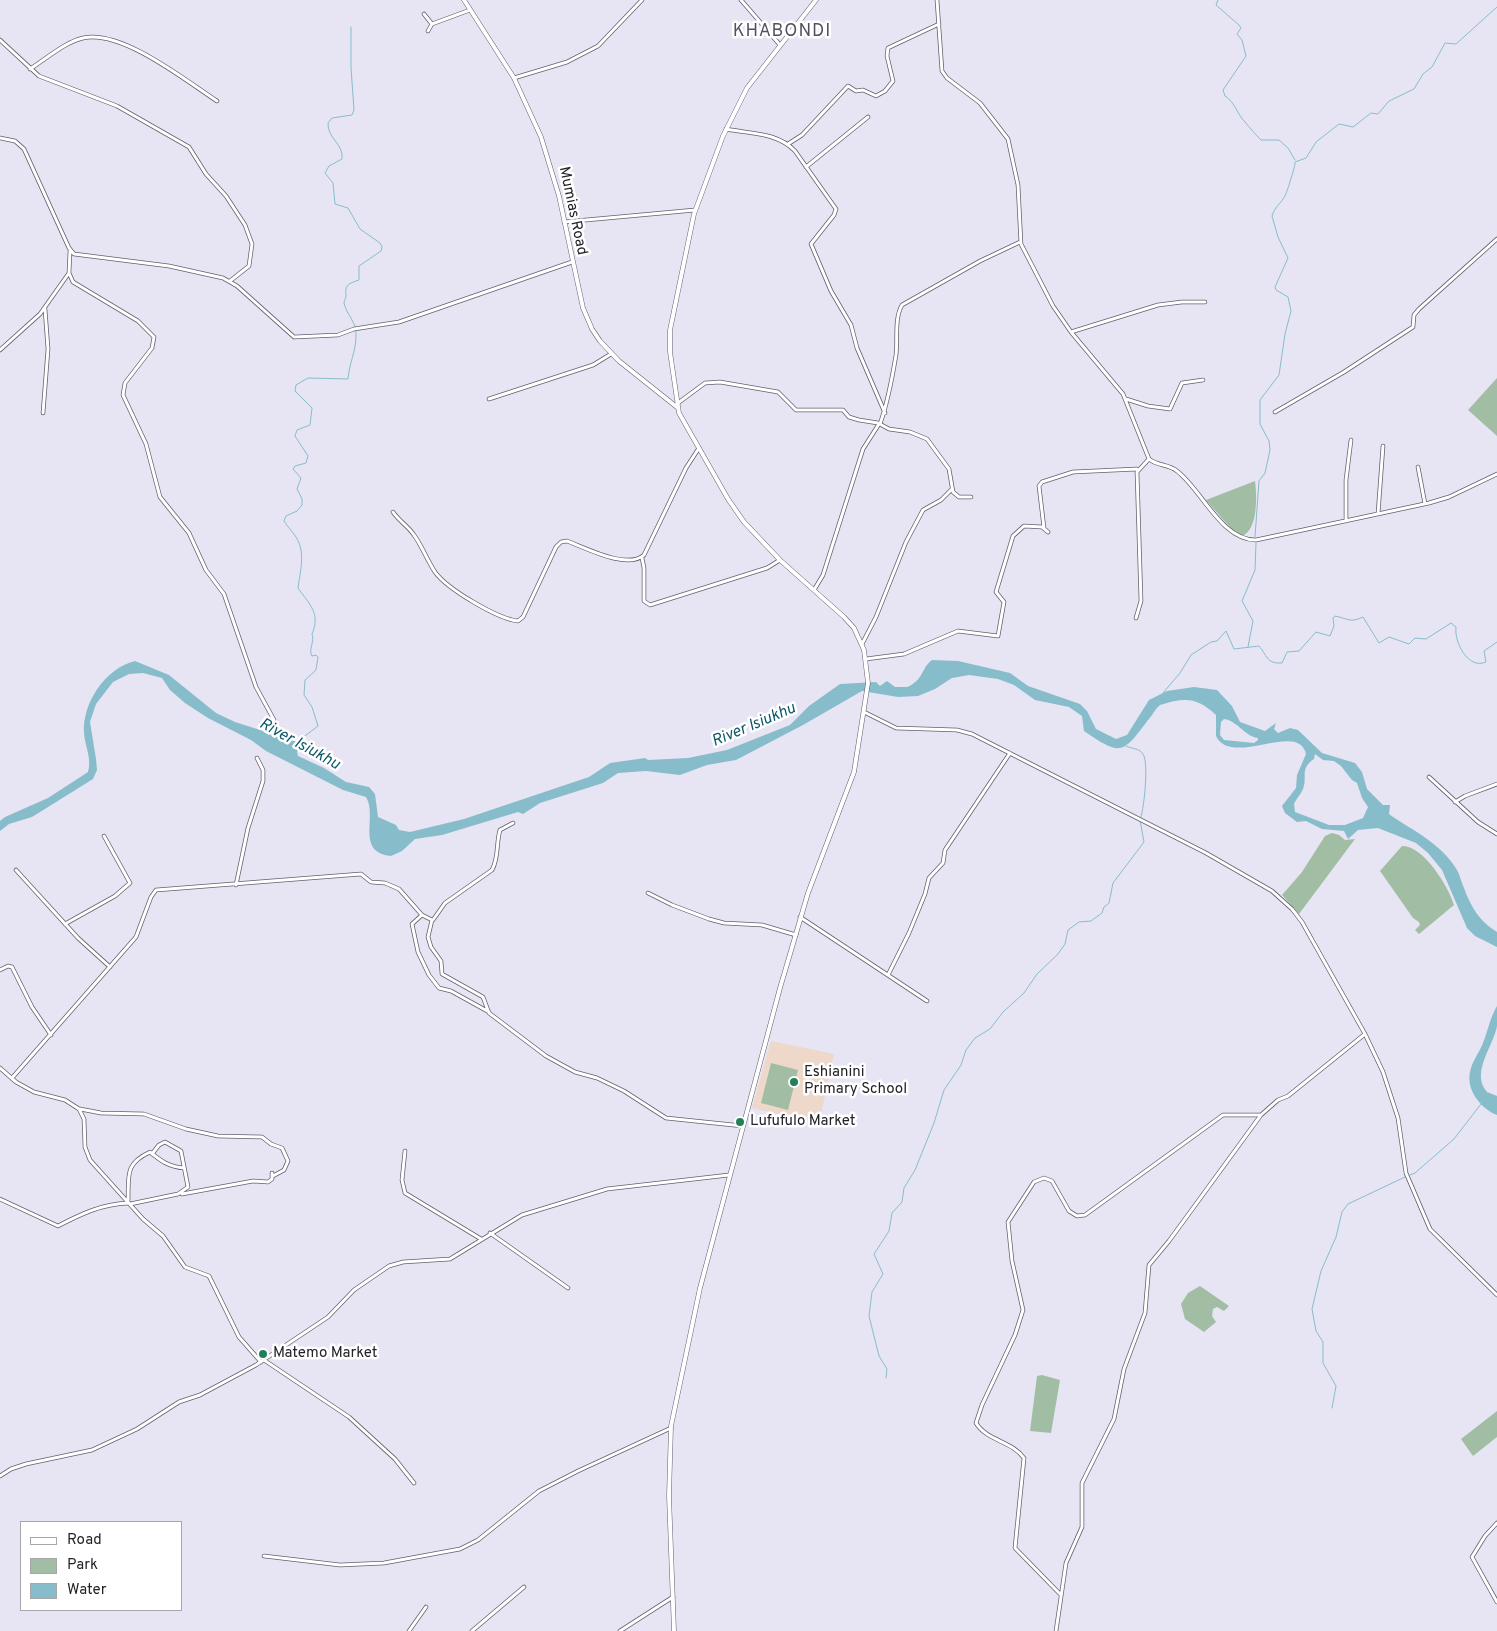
<!DOCTYPE html>
<html>
<head>
<meta charset="utf-8">
<style>
	body { margin:0 }
	#map { position:relative; width:1497px; height:1631px; overflow:hidden; background:#e7e4f4; font-family:Overpass,sans-serif }
	canvas { display:block }
	.legend { position:absolute; left:20px; top:1521px; width:162px; height:90px; box-sizing:border-box; background:#fff; border:1px solid #a7a7a9; margin:0; padding:6px 9px; list-style:none; font-size:15px; color:#232228 }
	.legend li { display:flex; align-items:center; gap:10px; height:25px }
	.legend b { width:25px; border:1px solid #a7a7a9 }
</style>
</head>
<body>
<div id="map">
<canvas width="1497" height="1631"></canvas>
<ul class="legend">
<li><b style="height:6px;background:#fff"></b>Road</li>
<li><b style="height:14px;background:#a1bea4"></b>Park</li>
<li><b style="height:14px;background:#87bdca"></b>Water</li>
</ul>
</div>
<script>
const ctx = document.querySelector('canvas').getContext('2d');
ctx.lineJoin = 'round';
function fill(path, color) {
  ctx.fillStyle = color;
  ctx.fill(path, 'evenodd');
}
function trace(path, color, width, dash) {
  ctx.strokeStyle = color;
  ctx.lineWidth = width;
  ctx.lineCap = dash ? 'butt' : 'round';
  ctx.setLineDash(dash || []);
  ctx.stroke(path);
}
function drawText(font, color, halo, rows, align = 'center') {
  ctx.font = font + ' Overpass,sans-serif';
  ctx.lineWidth = 5;
  ctx.setLineDash([]);
  ctx.textBaseline = 'middle';
  ctx.strokeStyle = halo;
  ctx.fillStyle = color;
  for (const [text, x, y, turn = 0] of rows) {
    ctx.save();
    ctx.translate(x, y);
    ctx.rotate((+turn || 0) * Math.PI / 180);
    ctx.textAlign = isNaN(turn) ? turn : align;
    if (halo) ctx.strokeText(text, 0, 0);
    ctx.fillText(text, 0, 0);
    ctx.restore();
  }
}
const education = new Path2D(`
	M771,1041l63,13 -15,69 -67,-15z`);
const green = new Path2D(`
	M1497,378v58l-29,-26z
	M1255,481c2,15 3,49 -13,55l-9,-5 -27,-31z
	M1332,833l7,2 6,5 10,-1 -56,75 -17,-19 20,-23 23,-36z
	M1402,846c21,-1 47,41 52,59l-35,29 -4,-4 5,-5 -1,-3 -6,-4 -33,-47z
	M771,1063l27,7 -10,40 -27,-7z
	M1200,1286l29,20 -5,5 -7,-4 -4,2 -1,7 4,6 -12,10 -19,-13 -4,-15 7,-11z
	M1042,1375l18,5 -9,53 -21,-2 7,-55z
	M1497,1411v26l-24,19 -12,-17z`);
const water = new Path2D(`
	M932,660l26,1 52,12 18,13 52,18 7,7 9,18 20,10 11,-4 22,-35 18,-9 27,-4 23,3 15,16 8,16 25,9 11,-8 -2,6 4,4 12,-5 8,2 24,23 33,10 7,9 5,17 16,16h7l-1,9c24,17 52,29 68,56 3,5 4,12 7,18 7,19 15,33 33,44v15l-22,-11 -8,-8 -25,-58 -14,-17 -12,-10 -38,-15 -20,2 -10,9 -4,-8 -22,-2 -16,-8 -9,1 -12,-9 -3,-7 14,-18 1,-13 9,-21c-7,-34 -75,14 -90,-18v-21c-19,-18 -31,-18 -56,-10 -6,5 -7,10 -12,15 -26,35 -27,36 -64,11l-2,-15 -13,-9 -34,-7 -21,-15 -16,-6 -29,-4 -17,3 -17,11 -17,7 -20,1 -36,-6 -59,34 -67,35 -29,5 -27,10 -34,-4 -28,2 -15,10 -63,20 -17,11 -5,-2 -76,23 -27,4 -13,12 -11,5c-36,-4 -13,-39 -25,-59l-23,-7 -77,-39 -15,-11 -43,-22 -23,-15 -15,-13 -8,-12 -19,-5 -14,1 -16,8 -17,22 -6,18 6,37 1,11 -4,9 -61,38 -23,7 -9,7v-10l5,-4 43,-19 40,-26c4,-14 -3,-25 -4,-39 -2,-29 21,-65 51,-72l34,14 47,38 19,9 63,20 2,5 -3,5 1,4 26,12 22,14 23,5 6,7 3,23 18,8 3,5 11,2 54,-13 125,-42 21,-14 35,-5 3,2 40,-2 39,-8 63,-25 19,-19 31,-22 36,-2 4,4 7,-5 8,6h12c17,-7 14,-19 25,-27zM1224,719c14,2 20,17 34,19v2l-4,3 -30,-3 -4,-5 1,-13zM1315,754l8,6 11,1 7,5 11,14 5,3 5,15 6,9 -5,11 -18,7h-16l-34,-13 -1,-8c2,-5 7,-10 9,-15 5,-12 -4,-20 11,-30z
	M1497,1006c0,6 0,14 0,20 -3,19 -27,47 -10,66l10,4v19c-16,-6 -31,-25 -27,-43 2,-11 9,-19 13,-29 5,-13 7,-25 14,-37z`);
const stream = new Path2D(`
	M1218,0l-2,5 23,20 2,3 -4,6 5,6 4,16 -23,34 2,6c10,6 12,18 20,26 5,6 11,13 16,18h18l9,8 7,12
	M1255,537l4,-56 6,-8 5,-23 -1,-9 -9,-17v-24l19,-25 6,-41 6,-23 -3,-14 -12,-7 -1,-3 13,-29 -10,-21 -6,-21c2,-8 9,-13 13,-20 2,-4 11,-32 10,-34l11,-4 10,-16 23,-18 14,3 18,-14 7,1 11,-13 25,-12 9,-15 9,-7 13,-24 11,1 41,-37
	M1248,647l5,-26 -11,-20 13,-31 1,-27
	M1163,693l17,-20 11,-18 20,-13 6,-1 9,-10 8,18 25,-3c8,9 7,18 23,17l5,-11 12,-1 17,-19 14,4 4,-10 -1,-8 2,-2c14,3 15,7 28,1l16,26 10,-6 20,7 6,-6 11,1 25,-16 5,4c-2,15 12,43 30,35l-2,-11 13,-9
	M297,742l21,-16 -6,-19 -8,-12 1,-15 11,-10 2,-13 -2,-2 -4,1c-4,-7 3,-14 0,-22 9,-21 -3,-30 -14,-46 2,-16 8,-36 -2,-51 -4,-6 -9,-11 -12,-16l2,-5 11,-5 5,-6v-6l-5,-10 4,-11 -8,-9 2,-3 11,-3 2,-7 -13,-20 2,-6 13,-5 2,-17 -17,-17 1,-6 12,-7 40,1c1,-15 8,-28 8,-43 1,-14 -9,-20 -12,-33 0,-2 2,-5 2,-7 -1,-11 1,-12 13,-16v-14l22,-15 1,-4 -2,-4 -20,-14 -12,-21 -13,-4 -2,-21 -8,-10 4,-7 13,-7c2,-15 -15,-21 -14,-36l4,-5 20,-3 2,-5 -3,-42v-41
	M1126,746c6,3 13,2 17,8 6,9 1,53 -2,63
	M1410,1175l5,-2 39,-34 27,-35
	M886,1378l1,-9 -8,-13 -10,-40 3,-24 11,-18 -9,-20 15,-23 3,-18 10,-11 2,-14 11,-18 19,-47 10,-33 17,-25 5,-15 9,-12 15,-9 13,-17 21,-19 13,-19 21,-20 7,-10 3,-14 11,-8 12,-1 11,-8 2,-6 5,-4 4,-20 31,-41 -4,-22
	M1332,1408l4,-22 -13,-23v-21l-7,-11 -4,-22 9,-38 15,-34 6,-25 6,-8 57,-27`);
const minor = new Path2D(`
	M741,0l39,45
	M937,0l5,71 5,7 33,25 28,36 10,46 3,59 32,62 18,26 52,62 26,65c8,7 20,5 28,12 25,19 44,69 79,69l173,-37 20,-6 48,-23
	M424,14l8,10 38,-14
	M428,31l4,-7
	M0,40l39,36 78,30 72,41 17,27 20,22 19,29 7,19 -3,22 -19,15
	M30,69c16,-10 35,-27 53,-31 38,-9 102,42 134,63
	M514,78l53,-16 31,-16 44,-46
	M726,129c24,5 51,3 69,22l41,58 -2,6 -23,29 20,47 20,34 6,23 28,65
	M0,138l15,3 9,8 45,99 5,6 95,12 54,12 14,8 57,51 44,-2 16,-6 45,-7 173,-60
	M788,144l14,-9 46,-49 8,5 7,-1 13,6 9,-5 8,-10 -6,-25 1,-8 51,-24
	M806,167l62,-50
	M564,222l131,-12
	M70,251l-1,22 4,9 65,39 16,16 -2,11 -27,35 -2,12 23,49 14,53 29,36 17,37 18,24 32,93 18,33
	M1071,332l87,-27 24,-3h23
	M0,350l40,-36 29,-41
	M489,399l104,-34 18,-11
	M1126,399l22,7 22,3 12,-26 21,-3
	M678,403l27,-20 15,-1 58,10 18,18h47l6,7 10,3 19,3 11,6 21,3 17,7 22,30 4,23 6,5h12
	M1275,412l69,-40 69,-45 1,-12 5,-6 78,-70
	M43,413l5,-64 -3,-40
	M880,424c8,-22 12,-45 16,-69 2,-15 -2,-36 6,-50l78,-44 40,-19
	M1418,467l7,37
	M393,512c6,9 15,14 21,23 8,11 13,25 21,37 12,17 63,47 83,49l5,-4 33,-70 5,-5 6,-1c19,7 60,29 77,14l42,-87 13,-20
	M1378,514l5,-68
	M1346,521v-41l5,-40
	M1044,528l-5,-42 3,-4 31,-10 64,-3
	M642,558l2,10v33l6,4 117,-37 13,-8
	M814,590l9,-15 40,-126 16,-25
	M1136,618l5,-17 -4,-129 12,-13
	M862,644l14,-27 30,-75 17,-32 18,-10 11,-11
	M866,659l38,-5 54,-23 40,5 6,-34 -8,-10 17,-56 11,-10 18,1 6,5
	M864,712l32,16 61,2 15,4 234,119 66,38 20,18 10,13 63,112 18,38 15,46 8,55 24,56 67,66
	M1429,777l49,45 19,12
	M1455,802l10,-6 32,-12
	M16,870l62,68 32,29
	M236,885l12,-57 15,-47v-11l-6,-12
	M648,893l24,12 37,14 15,4 38,2 34,10
	M422,915l-10,9 6,28 11,23 10,13 12,3 38,21
	M800,917l127,84
	M433,920l12,-17 47,-33c7,-12 4,-27 8,-40l13,-7
	M65,924l50,-28 15,-13 -26,-47
	M0,970l8,-4 4,1 20,40 19,28
	M888,975l21,-42 16,-39 4,-16 14,-15 2,-13 65,-97
	M0,1068l16,14 18,10 31,8 14,9 5,10 1,28 5,13 53,59 20,17 22,31 24,9 30,61 22,25
	M12,1078l124,-141 15,-40 5,-7 205,-16 10,8 14,1 14,6 23,26 10,5 -4,17 3,10 10,14 1,13 41,23 6,16 57,43 29,16 22,6 27,13 42,27 77,8
	M80,1109l21,4 43,1 42,15 32,7 44,1 9,7 11,4 6,13 -4,9 -11,6
	M405,1151l-3,29 3,13 76,46
	M182,1194l71,-13 15,1 4,-3v-6
	M0,1199l58,27c23,-12 44,-22 70,-23 1,-27 -4,-39 22,-51 11,9 19,15 34,16
	M130,1204l48,-10 10,-7 -7,-36 -16,-9 -6,3 -7,9
	M490,1233l78,55
	M264,1360l85,57 46,42 19,24
	M0,1476l11,-7 15,-5 66,-14 45,-21 42,-27 21,-7 56,-30 72,-48 26,-27 35,-24 14,-4 47,-3 72,-44 85,-26 122,-14
	M1497,1523l-12,13 -13,21 25,45
	M264,1556l76,9 44,-2 76,-14 18,-9 61,-49 39,-20 93,-43
	M1060,1594l-45,-46 9,-90c-12,-17 -37,-17 -48,-35l6,-18 33,-70 8,-25 -11,-49 -4,-39 26,-40 10,-4 8,3 17,30 8,5 8,-1 138,-100h38
	M409,1631l17,-24
	M472,1631l52,-44
	M620,1631l53,-34
	M1056,1631l10,-68 16,-36v-44l32,-64 10,-50 21,-56 4,-48 20,-24 92,-126 17,-15 10,-4 77,-62`);
const tertiary = new Path2D(`
	M464,0l50,78 27,59 18,59 24,112 9,21 8,12 19,20 59,47
	M674,1631l-5,-135 2,-70 29,-138 80,-300 28,-95 46,-121 14,-89 -4,-33 -10,-22 -10,-11 -64,-57 -36,-38 -16,-23 -49,-86 -9,-61v-22l24,-116 29,-78 24,-48 69,-88`);
const markers = [
	[794,1082,5,"#228057"],
	[740,1122,5,"#228057"],
	[263,1354,5,"#228057"]
];
const streetNames = [
	["Mumias Road",572,211,78]
];
const poiNames = [
	["Eshianini",804,1073],
	["Primary School",804,1090],
	["Lufufulo Market",750,1122],
	["Matemo Market",273,1354]
];
const waterNames = [
	["River Isiukhu",754,726,-23],
	["River Isiukhu",299,745,29]
];
const quarterNames = [
	["KHABONDI",782,32]
];
fill(education, '#edd8ca');
fill(green, '#a1bea4');
fill(water, '#87bdca');
trace(stream, '#87bdca', 1);
trace(minor, '#63606e', 4.5);
trace(tertiary, '#63606e', 5);
trace(minor, '#fff', 3);
trace(tertiary, '#fff', 4);
for (const [x, y, r, color] of markers) {
  const dot = new Path2D();
  dot.arc(x, y, r, 0, 2 * Math.PI);
  ctx.fillStyle = color;
  ctx.fill(dot);
  trace(dot, '#fff', 2);
}
drawText('15px', '#232228', '#fff', streetNames);
drawText('15px', '#232228', '#fff', poiNames, 'left');
drawText('italic 16px', '#0d5867', '#fff', waterNames);
ctx.letterSpacing = '1px';
drawText('18px', '#53515e', '#fff', quarterNames);
ctx.letterSpacing = '0px';
</script>
</body>
</html>
